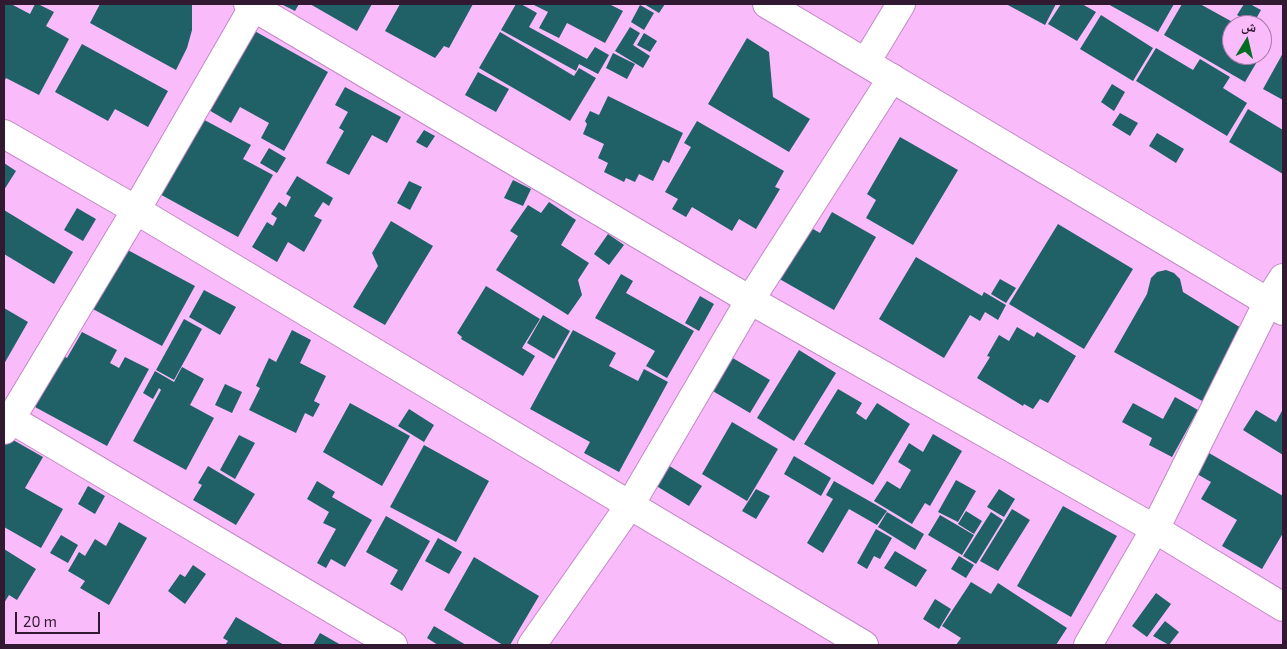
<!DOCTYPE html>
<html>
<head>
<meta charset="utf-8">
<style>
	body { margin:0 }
	#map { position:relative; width:1287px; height:649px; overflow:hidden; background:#f9bbfa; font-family:"Exo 2","Noto Naskh Arabic",sans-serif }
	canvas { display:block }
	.frame { position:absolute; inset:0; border:5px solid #301931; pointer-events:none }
	.north { position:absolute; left:1222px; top:15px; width:50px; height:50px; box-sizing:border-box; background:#f9bbfa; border:1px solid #a97aaa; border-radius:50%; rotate:9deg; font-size:14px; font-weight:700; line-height:20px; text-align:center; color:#301931 }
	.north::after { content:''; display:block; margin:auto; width:18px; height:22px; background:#016e1f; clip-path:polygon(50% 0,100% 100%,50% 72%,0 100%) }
	.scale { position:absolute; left:15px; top:612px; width:85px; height:22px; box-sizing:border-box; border:2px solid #301931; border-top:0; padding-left:6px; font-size:15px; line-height:18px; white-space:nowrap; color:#301931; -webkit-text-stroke:4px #f9bbfa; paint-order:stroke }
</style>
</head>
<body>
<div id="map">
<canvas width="1287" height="649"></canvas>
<div class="frame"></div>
<div class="north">ش</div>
<div class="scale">20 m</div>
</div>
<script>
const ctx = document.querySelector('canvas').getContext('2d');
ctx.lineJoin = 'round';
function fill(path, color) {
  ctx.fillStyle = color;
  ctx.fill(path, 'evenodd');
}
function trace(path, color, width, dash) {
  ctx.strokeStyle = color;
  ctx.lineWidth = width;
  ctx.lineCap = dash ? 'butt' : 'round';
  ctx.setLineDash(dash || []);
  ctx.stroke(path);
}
const building = new Path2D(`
	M4,4h7l19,10 5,-10h3l16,8 -8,14 23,13 -30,56 -33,-17 -2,4z
	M100,4h92v26l-5,18 -11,22 -86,-47z
	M281,4h18l-4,7z
	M310,4h62l-15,27z
	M400,4h73l-24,44 -5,-2 -9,12 -50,-27z
	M516,4h5l16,9 -8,14 58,32 8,-12 14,8 -11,19 -19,-10 -3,7 -75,-41z
	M532,4h77l14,7 -18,32 -38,-20 -8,15 -20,-10 9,-16z
	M644,4h21l-6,9z
	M1006,4h50l-11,21z
	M1061,4h21l14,8 -19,29 -29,-17z
	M1108,4h66l-16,28z
	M1182,4h18l38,21h-6v30h29l-16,27 -81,-47z
	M1244,4h6l11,6 -8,14 -16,-9z
	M640,5l14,8 -10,17 -13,-8z
	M1101,15l52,33 -20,33 -53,-32z
	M630,27l10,6 -7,12 17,11 -7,12 -28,-17z
	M251,29l77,43 -44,79 -23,-13 8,-15 -29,-16 -9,16 -24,-14z
	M500,32l74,44 5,-8 17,10 -26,43 -91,-53z
	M644,33l13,8 -7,11 -13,-7z
	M747,38l22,14 4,45 37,22 -21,33 -81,-48z
	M82,44l86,47 -20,36 -33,-18 -7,12 -53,-29z
	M1156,48l37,22 7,-11 30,18 -7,11 24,15 -20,33 -91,-55z
	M613,53l22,11 -8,15 -21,-11z
	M1283,53v47l-20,-11z
	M478,72l31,17 -13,23 -31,-17z
	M1112,84l13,8 -11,19 -13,-9z
	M345,87l56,30 -14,26 -15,-8 -23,40 -23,-12 18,-32 -5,-3 9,-16 -13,-7z
	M608,96l75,37 -14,30 -6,-3 -10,21 -14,-7 -4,8 -9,-4 -2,4 -20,-10 4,-9 -10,-5 6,-14 -21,-10 4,-10 -2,-3 5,-10 9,4z
	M1248,109l35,21v44l-54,-32z
	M1120,113l18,10 -8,13 -18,-11z
	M197,116l54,29 -8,14 30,16 -35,62 -82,-45z
	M697,121l87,50 -9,16 5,2 -24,40 -17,-10 -7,12 -40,-24 -6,10 -14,-8 6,-10 -13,-7 26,-45 -7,-4z
	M424,130l11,6 -8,12 -11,-6z
	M1157,133l27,16 -8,14 -27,-17z
	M900,137l58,33 -45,75 -47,-27 10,-18 -9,-6z
	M269,148l17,10 -9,15 -17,-10z
	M4,163l12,8 -12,19z
	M297,176l36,22 -4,8 -6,-4 -9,14 8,4 -18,32 -16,-10 -11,20 -25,-15 15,-25 6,4 4,-8 -6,-4 8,-12 7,5 5,-10 -5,-3z
	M513,180l18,9 -8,17 -19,-8z
	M409,181l13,6 -12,23 -13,-7z
	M549,202l27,18 -15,25 28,18 -11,17 4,15 -14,20 -72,-45 22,-34 -8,-5 18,-26 13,8z
	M77,208l19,11 -13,22 -19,-11z
	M4,210l69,42 -19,32 -50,-30z
	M832,212l44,25 -42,73 -58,-33 30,-52 14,8z
	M391,221l42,25 -48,79 -32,-18 25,-41 -6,-13z
	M1058,224l75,45 -49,80 -75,-45z
	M608,234l16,11 -15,20 -15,-11z
	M124,248l71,38 -33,60 -71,-38z
	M916,257l66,39 2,-4 22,13 -8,15 -13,-8 -5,9 -10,-6 -26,43 -65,-39z
	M1166,270l8,3 6,6 3,13 63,39 -42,71 -90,-50 33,-58 4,-16 6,-6z
	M621,274l12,7 -7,12 68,38 -27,47 -21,-12 9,-15 -60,-33z
	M1000,279l16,9 -10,15 -15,-9z
	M486,286l54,33 -18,29 13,8 -12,20 -62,-37 1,-2 -5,-4z
	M204,290l32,17 -16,28 -31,-18z
	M700,296l14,8 -15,27 -14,-8z
	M4,308l24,14 -24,42z
	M543,315l27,16 -16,28 -27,-16z
	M184,319l18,10 -28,51 -18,-10z
	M1017,327l17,10 3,-5 39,24 -28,47 -8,-4 -7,10 -9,-5 -1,2 -46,-28 13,-21 -3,-1 12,-21 10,6z
	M292,330l19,10 -11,23 26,13 -12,25 6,3 -7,13 -8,-4 -9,20 -47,-23 11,-22 -4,-2 13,-28 7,4z
	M573,330l43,23 -7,13 29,15 6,-12 24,13 -49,90 -35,-19 6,-11 -60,-33z
	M82,332l35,18 -7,13 9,5 6,-11 24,12 -42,77 -72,-39 27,-52 5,3z
	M799,350l37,23 -42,68 -37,-23z
	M731,357l39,23 -20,33 -39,-23z
	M182,367l22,12 -14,26 24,13 -28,52 -53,-29 28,-51 -2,-2 -6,11 -10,-6 12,-22 19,11z
	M225,384l17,8 -10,21 -17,-8z
	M838,389l24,14 -6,10 10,7 11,-17 33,21 -37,61 -69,-41z
	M1175,397l23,13 -26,47 -23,-12 3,-7 -30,-16 11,-19 30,16z
	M350,403l60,33 -28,50 -59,-34z
	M409,409l25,16 -10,17 -26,-16z
	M1283,409v46l-40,-25 13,-20 20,12z
	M732,422l46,27 -31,52 -45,-27z
	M933,434l29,17 -32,55 -5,-3 -13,21 -38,-23 13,-20 13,8 11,-19 -13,-8 11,-19 14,9z
	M239,435l16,8 -20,36 -15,-9z
	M8,437l35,20 -18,31 38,21 -22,39 -37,-21v-81z
	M424,445l65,36 -33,61 -66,-35z
	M1209,453l74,43v37l-21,36 -40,-23 15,-26 -36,-21 10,-17 -14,-8z
	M794,456l37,22 -10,18 -37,-22z
	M663,462l39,24 -13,20 -39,-24z
	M208,466l47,28 -19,31 -43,-25 9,-15 -4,-2z
	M956,480l20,11 -18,31 -20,-10z
	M317,481l18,11 -3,5 40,23 -27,47 -14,-8 -5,9 -9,-5 19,-34 -13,-6 6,-11 -22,-13z
	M834,481l53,30 -10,14 -28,-16 -26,44 -16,-10 26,-44 -7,-4z
	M88,486l17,10 -10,18 -17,-10z
	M756,489l14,7 -14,23 -14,-8z
	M999,489l16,10 -11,18 -17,-10z
	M1063,506l54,30 -46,81 -54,-31z
	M1012,509l18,11 -32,51 -18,-10z
	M966,511l16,10 -8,13 -16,-10z
	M887,512l37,22 -9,16 -37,-23z
	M991,512l12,8 -27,44 -13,-8z
	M940,515l34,20 -12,20 -34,-20z
	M386,516l44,25 -28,50 -12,-7 8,-14 -32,-18z
	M119,522l28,16 -38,67 -29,-17 5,-7 -17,-10 11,-19 6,4 10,-17 11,7z
	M876,529l16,9 -12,21 -6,-3 -7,13 -10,-6z
	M61,535l17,10 -10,18 -18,-10z
	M438,538l24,14 -13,22 -24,-13z
	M4,549l32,20 -19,31 -8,-5 -5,8z
	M895,551l32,19 -11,17 -32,-19z
	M959,556l15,9 -8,13 -15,-9z
	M474,557l65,39 -29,49h-7l-59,-35z
	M193,565l13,9 -21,30 -17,-13 12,-17 5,3z
	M971,582l20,12 7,-11 69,45 -11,17h-100l5,-7 -19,-12z
	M1156,593l15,11 -24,33 -15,-11z
	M935,599l16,10 -12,20 -16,-10z
	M236,617l48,28h-59l3,-4 -5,-3z
	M1165,621l14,11 -10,13 -16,-9z
	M434,626l32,19h-28l-11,-7z
	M320,633l21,12h-28z`);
const street = new Path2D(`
	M248,4l502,296 405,229 128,78
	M866,62l35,-58
	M4,134l132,76 728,435
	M4,415l389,230
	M4,430l132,-220 119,-206
	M532,645l98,-140 120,-205 142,-222
	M1088,645l67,-116 113,-227 15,-24`);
const secondary = new Path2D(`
	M767,4l516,307`);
fill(building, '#206067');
trace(street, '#c489c6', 30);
trace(secondary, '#c489c6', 30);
trace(street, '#fff', 28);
trace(secondary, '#fff', 28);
</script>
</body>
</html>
